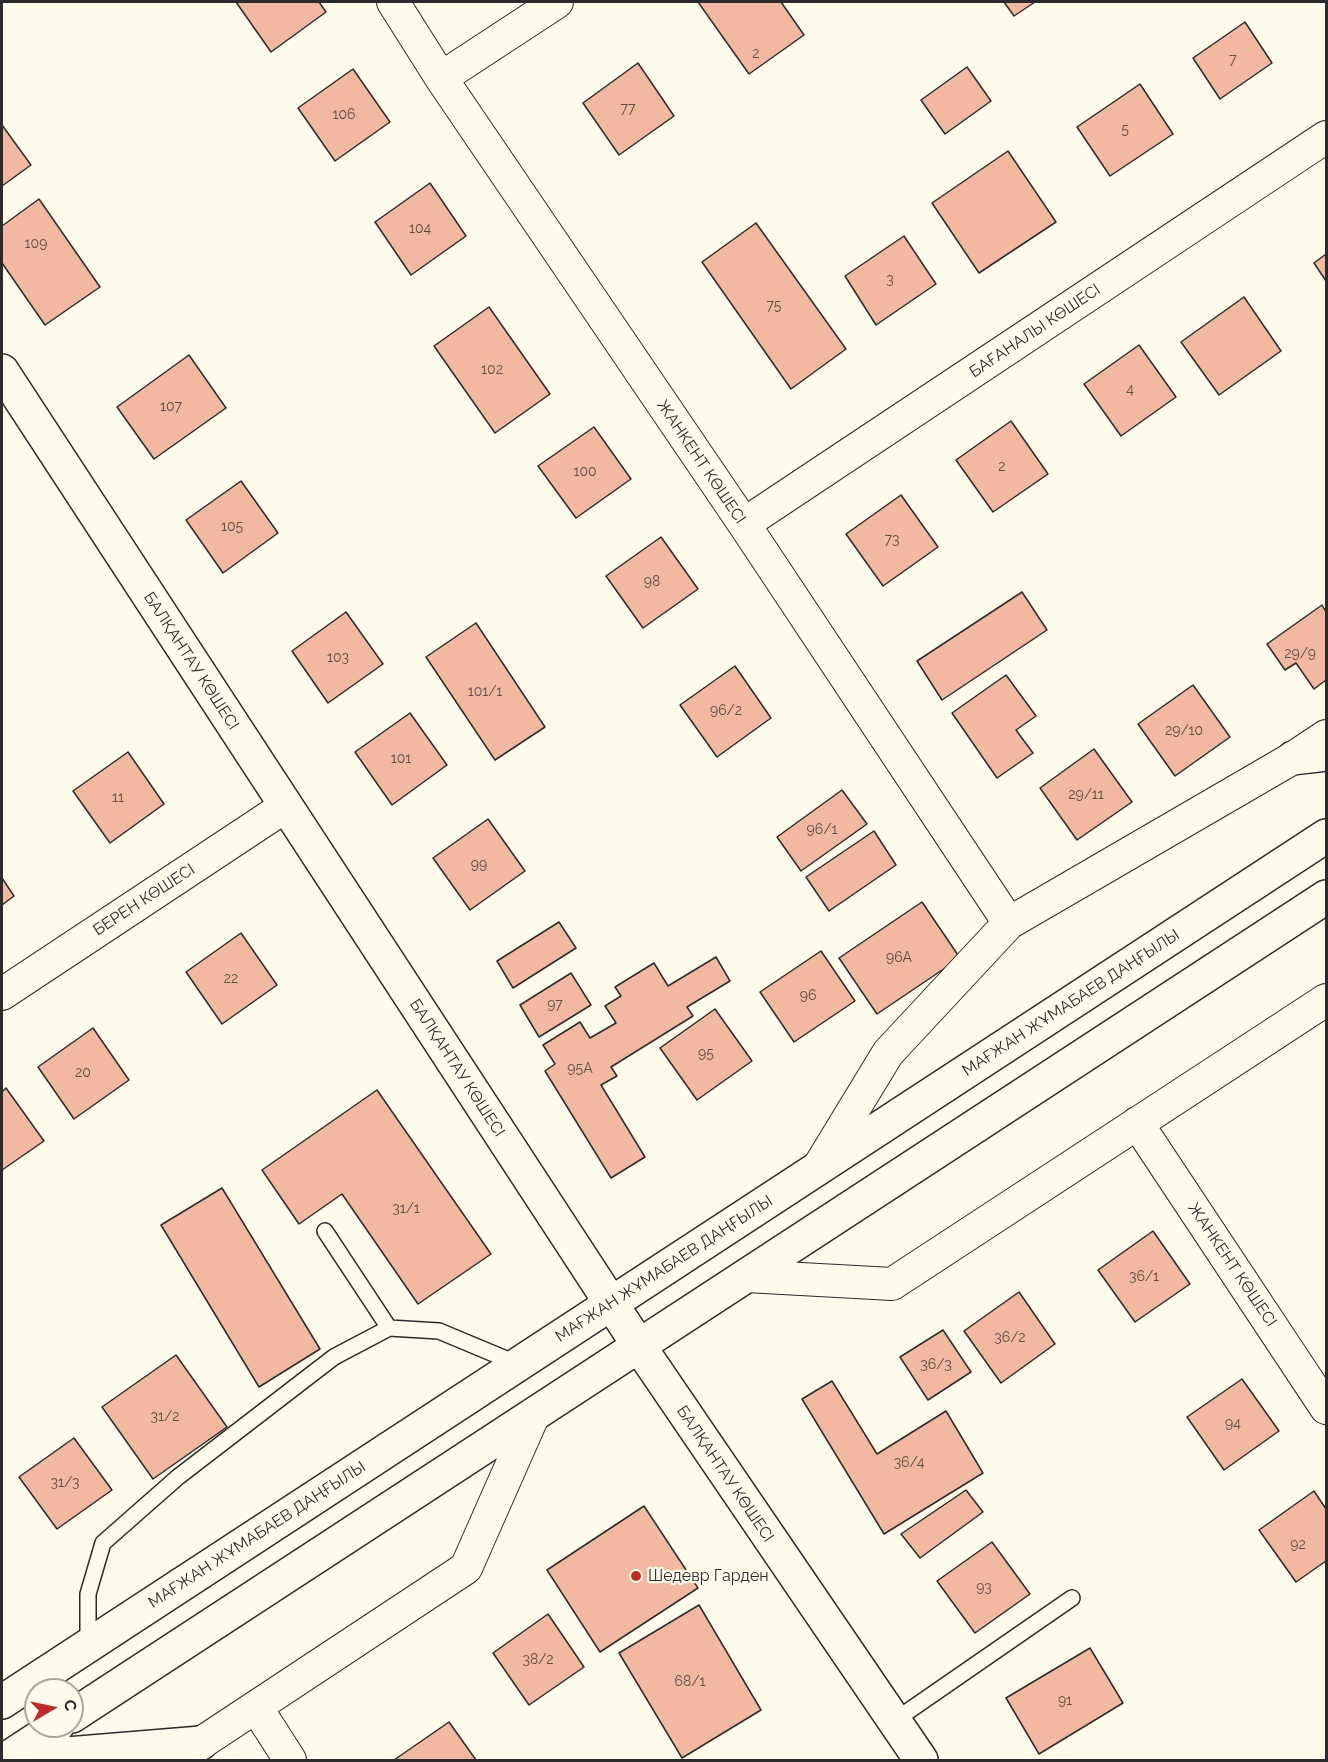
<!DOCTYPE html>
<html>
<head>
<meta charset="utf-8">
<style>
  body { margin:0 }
  #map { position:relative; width:1328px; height:1762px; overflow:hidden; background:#fdfbea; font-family:Raleway,sans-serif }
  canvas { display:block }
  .frame { position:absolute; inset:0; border:3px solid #2b2b2b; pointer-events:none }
  .north { position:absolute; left:24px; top:1678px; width:60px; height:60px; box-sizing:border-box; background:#fdfbea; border:2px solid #a9a89e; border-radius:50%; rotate:81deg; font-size:16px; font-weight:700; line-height:24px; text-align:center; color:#2b2b2b }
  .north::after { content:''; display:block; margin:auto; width:21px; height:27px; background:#c62828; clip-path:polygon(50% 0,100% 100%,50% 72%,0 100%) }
</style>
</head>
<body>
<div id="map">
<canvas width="1328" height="1762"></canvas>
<div class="frame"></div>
<div class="north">С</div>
</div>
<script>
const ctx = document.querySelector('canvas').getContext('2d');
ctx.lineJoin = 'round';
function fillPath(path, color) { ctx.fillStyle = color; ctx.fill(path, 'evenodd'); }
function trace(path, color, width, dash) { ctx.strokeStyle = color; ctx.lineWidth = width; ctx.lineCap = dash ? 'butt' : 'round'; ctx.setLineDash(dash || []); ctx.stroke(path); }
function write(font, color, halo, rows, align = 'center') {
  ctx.font = font + ' Raleway,sans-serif'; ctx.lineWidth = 4.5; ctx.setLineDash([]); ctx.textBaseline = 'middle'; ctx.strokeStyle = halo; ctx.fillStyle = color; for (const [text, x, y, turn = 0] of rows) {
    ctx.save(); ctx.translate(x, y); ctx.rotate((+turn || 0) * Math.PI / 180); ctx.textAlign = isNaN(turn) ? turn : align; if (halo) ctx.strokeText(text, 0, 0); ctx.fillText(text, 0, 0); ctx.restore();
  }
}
const building = new Path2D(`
  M236,2H319L326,12L271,52Z
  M698,2H781L804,35L749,74Z
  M1004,2H1035L1014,16Z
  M1245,22L1272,63L1220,99L1193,58Z
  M638,63L674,116L619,155L583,103Z
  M967,67L991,101L945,134L921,100Z
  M353,69L390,122L335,161L298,108Z
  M1140,84L1173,134L1110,176L1077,127Z
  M2,125L31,165L2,186Z
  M1008,151L1056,222L979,273L932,203Z
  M430,183L466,236L411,275L375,222Z
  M39,199L100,287L45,325L2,263V226Z
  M756,223L846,349L791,389L702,262Z
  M904,236L936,284L876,325L845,276Z
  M1326,254V281L1314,263Z
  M1244,297L1281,351L1219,395L1181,342Z
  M489,307L550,394L495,433L434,346Z
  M1139,345L1176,397L1121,436L1084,384Z
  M189,355L226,408L154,459L117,407Z
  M1011,421L1048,474L993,512L956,460Z
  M594,427L631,479L576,518L538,466Z
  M241,481L278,533L223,573L186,520Z
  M901,495L938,547L883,586L846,534Z
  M661,537L698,589L643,628L606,576Z
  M1022,592L1047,630L942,700L917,661Z
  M1322,605L1326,612V680L1314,689L1296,663L1285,670L1267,644Z
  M346,612L383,664L328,703L292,651Z
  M476,623L545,727L495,760L426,657Z
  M735,666L771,718L717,757L680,705Z
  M1006,675L1036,716L1016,730L1033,753L997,778L952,713Z
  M1193,685L1230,737L1175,776L1138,724Z
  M410,713L447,765L392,805L355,752Z
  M1094,749L1132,802L1077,840L1040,788Z
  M128,752L164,804L110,843L73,791Z
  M842,790L867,824L801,871L777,837Z
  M488,819L525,871L470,910L433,858Z
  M874,831L896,865L829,911L806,877Z
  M2,878L14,896L2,905Z
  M922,902L960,958L877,1014L839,958Z
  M559,922L576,948L513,988L497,961Z
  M241,933L277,985L222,1024L186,972Z
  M821,951L855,1001L794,1042L760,992Z
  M716,957L730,981L687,1007L693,1016L611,1067L617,1076L601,1085L645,1157L611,1178L545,1071L555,1064L543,1045L580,1022L590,1038L616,1023L605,1006L621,996L615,987L654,963L668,986Z
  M571,973L591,1005L539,1037L520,1005Z
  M715,1009L752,1061L697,1100L660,1048Z
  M93,1028L129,1080L74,1119L38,1067Z
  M6,1088L44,1141L2,1170V1092Z
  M377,1090L491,1254L418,1304L342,1194L299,1224L262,1170Z
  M222,1188L320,1349L259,1387L161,1225Z
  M1153,1231L1190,1284L1135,1322L1098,1270Z
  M1019,1292L1055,1344L1001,1383L964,1331Z
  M943,1330L971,1372L928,1400L900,1357Z
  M176,1355L227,1427L153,1479L102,1407Z
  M1242,1379L1279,1431L1224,1470L1187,1417Z
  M832,1381L877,1454L946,1411L983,1473L884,1534L802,1399Z
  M74,1438L112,1490L57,1529L19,1477Z
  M966,1490L983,1512L920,1558L901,1534Z
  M1314,1491L1326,1509V1561L1296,1582L1259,1530Z
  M644,1506L698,1588L600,1652L547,1570Z
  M992,1542L1030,1594L975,1633L937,1581Z
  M699,1605L761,1710L682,1758L619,1653Z
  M548,1614L584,1667L529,1705L493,1653Z
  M1090,1648L1123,1703L1039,1754L1006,1698Z
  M449,1722L476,1760H394Z`);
const lane = new Path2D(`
  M325,1231L389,1328
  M88,1645V1594L103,1543L178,1477L334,1357L389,1328L439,1331L518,1364
  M894,1721L1072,1598`);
const street = new Path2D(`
  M393,2L441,78L744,524L1009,923
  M441,78L557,2
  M744,524L1326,137
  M2,994L286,806
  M1137,1123L1326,1408
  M818,1168L888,1053L1009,923L1293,758L1326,736
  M746,1276L892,1284L1326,1000
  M256,1707L290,1760
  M180,1757L466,1568L534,1414`);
const secondary = new Path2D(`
  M2,371L639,1346L921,1760
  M1293,758L1326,754
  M2,1702L1326,836
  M72,1716L1326,897
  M8,1758L57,1726
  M6,1759L201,1743`);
const markers = [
  [636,1576,6,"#c62828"]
];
const numberNames = [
  ["2",756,54],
  ["7",1233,60],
  ["77",628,109],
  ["106",344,115],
  ["5",1125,130],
  ["104",420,229],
  ["109",36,244],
  ["3",890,280],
  ["75",774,306],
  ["102",492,370],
  ["4",1130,390],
  ["107",171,407],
  ["2",1002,467],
  ["100",585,472],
  ["105",232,527],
  ["73",892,540],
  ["98",652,582],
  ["29/9",1300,654],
  ["103",338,658],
  ["101/1",485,692],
  ["96/2",726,711],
  ["29/10",1184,731],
  ["101",401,759],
  ["29/11",1086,795],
  ["11",118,798],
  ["96/1",822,830],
  ["99",479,865],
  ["96A",899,958],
  ["22",231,979],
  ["96",808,996],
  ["97",555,1005],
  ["95",706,1054],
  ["95А",580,1069],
  ["20",83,1073],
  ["31/1",406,1209],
  ["36/1",1144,1277],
  ["36/2",1010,1338],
  ["36/3",936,1365],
  ["31/2",165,1417],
  ["94",1233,1424],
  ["36/4",909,1463],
  ["31/3",65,1483],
  ["92",1298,1545],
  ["93",984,1588],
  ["38/2",538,1660],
  ["68/1",690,1682],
  ["91",1065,1701]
];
const streetNames = [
  ["БАҒАНАЛЫ КӨШЕСІ",1035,331,-34],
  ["ЖАНКЕНТ КӨШЕСІ",701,462,56],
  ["БАЛҚАНТАУ КӨШЕСІ",191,661,57],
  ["БЕРЕН КӨШЕСІ",144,900,-33],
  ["МАҒЖАН ЖҰМАБАЕВ ДАҢҒЫЛЫ",1071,1003,-33],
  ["БАЛҚАНТАУ КӨШЕСІ",457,1068,57],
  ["ЖАНКЕНТ КӨШЕСІ",1232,1265,56],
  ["МАҒЖАН ЖҰМАБАЕВ ДАҢҒЫЛЫ",664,1269,-33],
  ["БАЛҚАНТАУ КӨШЕСІ",725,1474,56],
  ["МАҒЖАН ЖҰМАБАЕВ ДАҢҒЫЛЫ",257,1535,-33]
];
const poiNames = [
  ["Шедевр Гарден",648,1576]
];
fillPath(building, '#f2b8a0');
trace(building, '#2b2b2b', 1.5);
trace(lane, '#2b2b2b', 18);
trace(street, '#2b2b2b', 34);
trace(secondary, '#2b2b2b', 36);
trace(lane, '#fdfbea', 15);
trace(street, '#fdfbea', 32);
trace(secondary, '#fdfbea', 33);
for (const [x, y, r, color] of markers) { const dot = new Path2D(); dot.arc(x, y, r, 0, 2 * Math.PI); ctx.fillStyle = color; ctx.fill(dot); trace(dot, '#fdfbea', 2); }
write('14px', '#5d4e48', null, numberNames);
write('16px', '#2b2b2b', '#fdfbea', streetNames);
write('16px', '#2b2b2b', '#fdfbea', poiNames, 'left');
</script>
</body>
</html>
